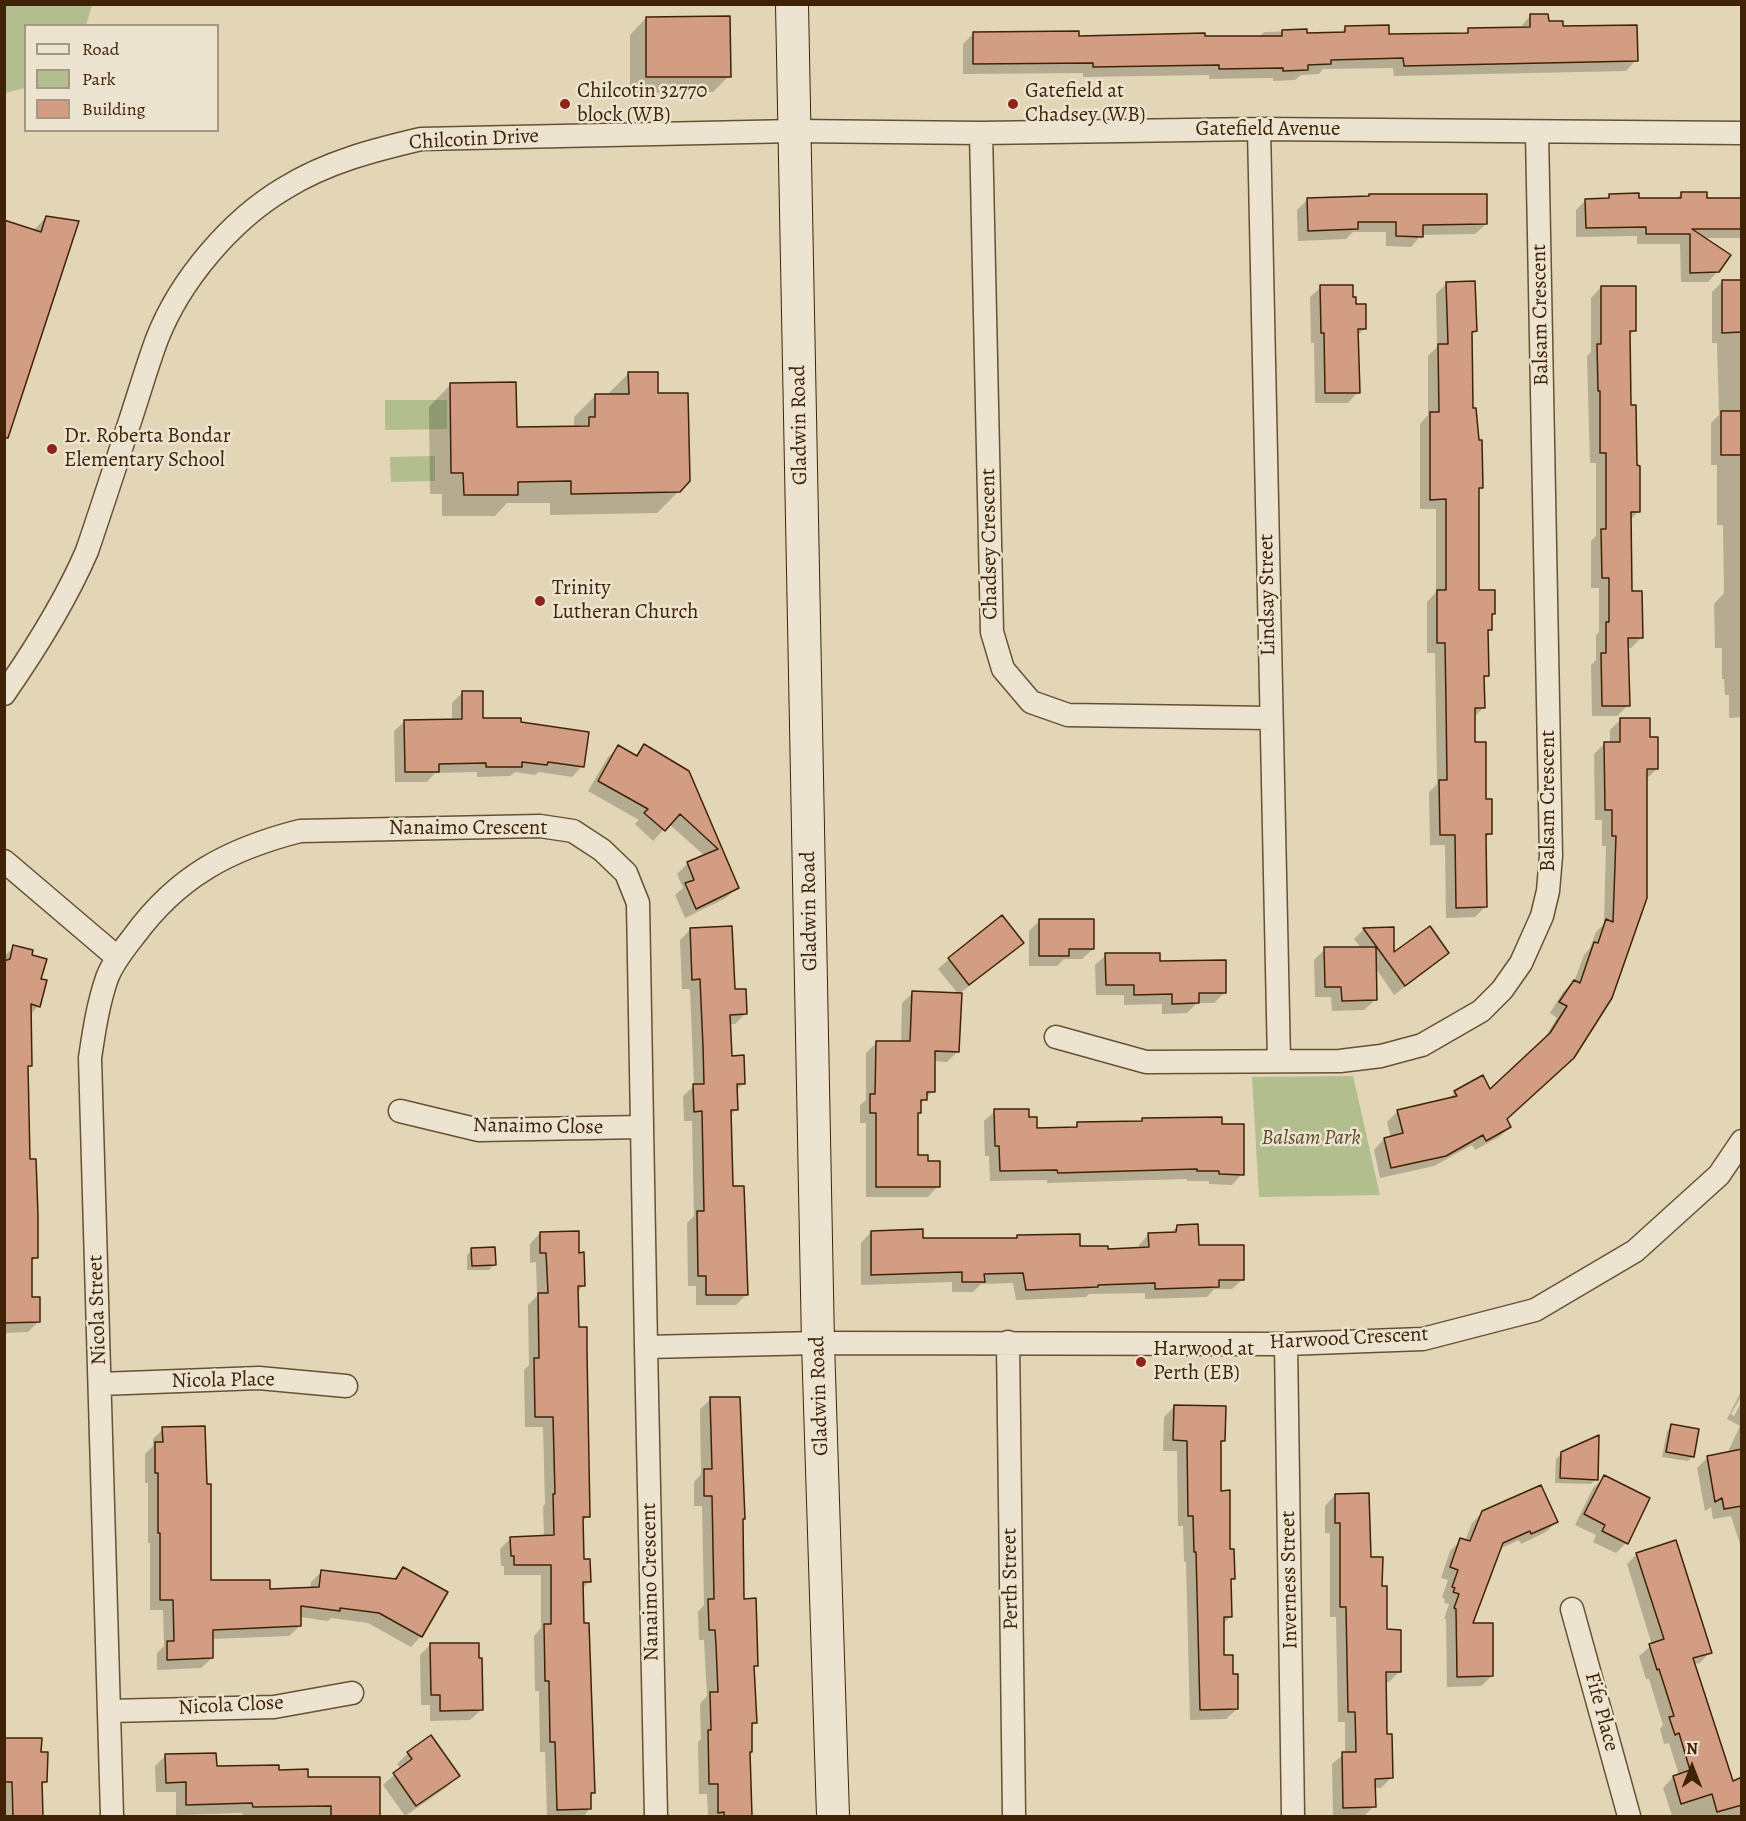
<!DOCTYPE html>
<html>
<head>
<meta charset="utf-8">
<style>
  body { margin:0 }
  #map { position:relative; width:1746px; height:1821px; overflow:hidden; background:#e2d6b6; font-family:Alegreya,serif }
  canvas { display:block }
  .frame { position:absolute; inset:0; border:6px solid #402307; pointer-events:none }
  .legend { position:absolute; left:24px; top:24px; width:195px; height:108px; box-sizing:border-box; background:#ece4d0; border:2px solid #a79780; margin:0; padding:8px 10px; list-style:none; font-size:18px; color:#402307 }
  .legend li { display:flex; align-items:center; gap:12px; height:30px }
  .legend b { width:30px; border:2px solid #a79780 }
  .north { position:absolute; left:1662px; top:1737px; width:60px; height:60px; -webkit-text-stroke:4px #ece4d0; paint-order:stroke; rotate:0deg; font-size:16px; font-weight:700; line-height:24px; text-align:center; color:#402307 }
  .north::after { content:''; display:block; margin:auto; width:21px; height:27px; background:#402307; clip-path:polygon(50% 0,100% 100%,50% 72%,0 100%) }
</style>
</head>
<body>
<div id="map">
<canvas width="1746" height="1821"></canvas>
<div class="frame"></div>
<ul class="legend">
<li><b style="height:8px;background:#ece4d0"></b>Road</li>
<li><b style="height:16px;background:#b2be8e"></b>Park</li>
<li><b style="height:16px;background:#d29d82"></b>Building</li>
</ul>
<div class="north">N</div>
</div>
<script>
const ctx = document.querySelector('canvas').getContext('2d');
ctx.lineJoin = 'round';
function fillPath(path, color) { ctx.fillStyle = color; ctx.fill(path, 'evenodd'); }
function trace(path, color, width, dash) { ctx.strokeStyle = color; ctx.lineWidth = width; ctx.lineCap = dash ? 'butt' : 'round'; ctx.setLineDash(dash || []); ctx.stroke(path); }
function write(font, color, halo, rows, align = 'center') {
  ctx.font = font + ' Alegreya,serif'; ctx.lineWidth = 5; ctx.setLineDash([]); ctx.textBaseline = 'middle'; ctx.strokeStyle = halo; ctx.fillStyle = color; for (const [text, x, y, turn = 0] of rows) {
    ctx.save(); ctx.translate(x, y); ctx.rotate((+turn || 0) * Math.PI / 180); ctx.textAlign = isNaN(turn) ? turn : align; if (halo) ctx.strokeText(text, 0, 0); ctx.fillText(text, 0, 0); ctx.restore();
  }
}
const green = new Path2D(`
  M5,4L92,5L86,25L26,26L25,88L5,93Z
  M385,400H447V429L385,430Z
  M435,456V481L391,482L390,457Z
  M1353,1076L1380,1195L1259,1197L1252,1077Z`);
const shadow = new Path2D(`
  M1530,16L1561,27L1636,60L1626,71L1394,76L1393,68L1323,69L1319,74L1301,75L1295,80L1273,81V78L1209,79V75L1083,77V73L963,74V44L974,33L1077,37H1259L1264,32L1305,31V35L1339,34L1345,28L1388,36L1464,34L1469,29L1520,28Z
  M646,18L729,76L713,92L630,93V35Z
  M1682,193L1705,199H1742V238H1703L1718,271L1708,282H1681L1680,244H1637V236L1576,237V210L1586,200H1605L1609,195L1637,199H1676Z
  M1367,198L1486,224L1475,234L1421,235L1411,247L1386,246V232H1353L1346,239L1298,241L1297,210L1307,200Z
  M46,217L77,222L4,445V222L33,231Z
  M1722,282H1742V717L1729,718V695H1725L1724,679H1722V648H1715L1714,604L1724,593L1723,525H1717V465H1711V423L1719,415L1717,343H1712V292Z
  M1447,283L1475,331L1470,336L1472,410L1482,487L1477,491V591L1494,613L1491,616V629L1486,633L1487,676L1483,680V708L1474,717V744L1490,833L1485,839V907L1475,917L1446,918L1445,845H1430L1429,792L1437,784L1435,653H1427V602L1436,592V509H1420V424L1428,415V356L1437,347L1436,294Z
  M1321,287L1352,298L1365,328L1357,336L1358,392L1348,403H1315L1314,343H1311L1310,297Z
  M1601,287L1634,330L1629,336V406L1638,512L1630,520L1631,593L1641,638L1631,648H1627L1628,705L1617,716H1592L1591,665L1596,660V635L1599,632V588H1591V541L1596,536V463H1590L1587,356L1591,352V298Z
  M629,373L657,394L679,491L657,513L550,515V503H507L495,516H442V494H430L429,407L450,385L516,429L574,428V417L595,396L607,395Z
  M462,693L482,720L520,723L582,766L572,777L539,772L535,775L515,772L510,776L477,777V772L435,773L427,782H395L394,731L405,721L452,720V703Z
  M1621,719L1648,738L1657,769L1645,780V898L1506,1120L1510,1127L1499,1137L1475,1150L1472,1145L1434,1166L1380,1178L1374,1150L1384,1139L1391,1138L1387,1122L1398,1111L1447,1100L1455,1093L1482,1077L1490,1091L1541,1044L1557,1018L1550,1013L1563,992L1574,982L1584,955L1590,948L1596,932L1604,924L1606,846H1602V820H1595L1594,754L1604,744H1610V730Z
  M644,746L688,772L737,887L726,898L685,918L675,895L683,888L677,874L688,863L705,856L669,824L653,841L635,824L639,820L588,791L608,757L618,747L635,756Z
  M1040,920L1093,949L1082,959H1064L1057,966H1029V931Z
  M691,929L733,991L746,1013L735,1024H729L731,1057L744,1083L736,1091L737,1109L730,1116L732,1187L747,1294L736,1305H696V1286H688L687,1223L694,1216L692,1121H684L683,1096L694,1086L690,989H682L680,940Z
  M1364,929L1393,955L1447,952L1437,963L1394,995L1375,967V1000L1364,1010L1332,1011L1331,997H1315L1314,960L1325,949L1361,948L1354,939Z
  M1022,943L1012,953L960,993L958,1051L947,1062L933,1061V1091L920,1104V1112L916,1116V1157L927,1163L938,1186L928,1197H866V1123H860V1105L866,1100V1053L877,1042L901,1043L902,1003L913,993L958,994L938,969L949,959Z
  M14,947L30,956L40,980L38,1006L30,1015V1065L26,1070L29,1160L36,1257L30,1263L31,1299L38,1322L28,1332L4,1333V956Z
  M1106,955L1159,963L1225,992L1214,1003H1197L1187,1013L1162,1014V1004L1124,1005V995H1096L1095,965Z
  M995,1111L1027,1119L1036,1130L1072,1129L1078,1124L1140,1122L1143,1119L1221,1125L1242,1174L1232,1185L1209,1184V1181H1187V1179L1047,1183V1180L990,1181L989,1156H985L984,1121Z
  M1177,1227L1198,1247L1243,1279L1232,1289H1214L1207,1297L1145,1299V1293L1089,1294L1086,1297L1016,1300L1013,1283L981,1284L973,1292H952V1282L861,1285V1243L871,1232L921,1240L1016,1239L1018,1237L1078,1248L1107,1250L1139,1249V1245L1149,1234L1170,1233Z
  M540,1233L578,1254L584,1285L577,1292L588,1516L582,1522L583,1561L589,1582L582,1589L593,1792L589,1796L590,1808L584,1816H547L545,1752H540L539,1691H535L534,1636L541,1628V1575H504V1566H501L500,1549L511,1538L544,1537L543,1506L545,1504L543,1427H525L524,1370L529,1365L528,1305L537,1296L536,1262L530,1263V1244Z
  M472,1250L494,1265L489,1270H467V1255Z
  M1742,1390V1395L1731,1414L1734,1416L1742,1401V1550L1731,1516L1713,1519L1711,1507L1705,1511L1697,1468L1708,1457L1727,1454L1740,1426L1727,1419Z
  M711,1399L742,1520V1600L757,1665L753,1669L756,1722L751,1727V1752L749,1754L750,1816H708L707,1794H699L698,1742L701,1739L700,1704L707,1696L704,1640H699L698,1612L704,1605L702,1506H694V1482L701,1474L700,1409Z
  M1174,1407L1224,1441L1219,1445L1220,1492L1233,1578L1230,1582L1231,1616L1222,1625L1223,1657L1232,1676L1237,1709L1226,1719L1190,1720L1186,1562H1184L1183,1526H1178L1177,1451H1163L1164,1417Z
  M1672,1426L1693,1456L1688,1461L1662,1457L1667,1431Z
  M163,1429L209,1581L268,1590L310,1589L311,1582L322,1571L392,1580L403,1569L421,1636L411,1647L368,1623L331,1618L328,1621L300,1617V1626L289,1636L211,1639L212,1658L201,1668L157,1670V1653L164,1646L163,1610H150V1543H148V1483H145V1454L153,1446V1439Z
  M1561,1454L1596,1479L1591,1484L1555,1483L1556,1459Z
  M1604,1477L1626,1543L1616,1553L1593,1542L1596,1535L1575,1525L1593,1488Z
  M1335,1495L1370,1559L1381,1587L1385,1631L1400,1671L1389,1682H1385L1386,1735L1391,1778L1381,1788H1374V1806L1364,1816H1333L1332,1764L1345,1753V1722H1338L1336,1617H1330V1533H1325V1506Z
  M1483,1512L1556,1522L1546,1532L1521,1544L1519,1540L1499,1549L1471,1625L1492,1676L1481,1686L1447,1687L1446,1619H1444L1449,1604L1444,1603L1445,1599L1442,1597L1448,1580L1441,1578L1450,1551L1461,1540L1465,1541L1472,1523Z
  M1637,1554L1710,1652L1700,1663L1693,1664L1732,1782L1742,1798V1816H1672L1663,1788L1673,1777L1679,1775L1669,1743L1664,1744L1660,1729L1663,1725L1649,1679H1646L1639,1656L1652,1645L1627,1564Z
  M431,1644L481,1710L470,1720L430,1721V1705H421L420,1655Z
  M4,1739L40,1754L46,1782L41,1786L42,1816H4Z
  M408,1753L458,1776L447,1787L405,1816L383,1785L401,1769L397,1764Z
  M166,1755L215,1767L278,1771L306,1779H379L378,1816H243L242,1813L176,1815V1792H156L155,1766Z`);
const building = new Path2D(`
  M1530,14H1548L1549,21H1563V26L1637,25L1638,61L1404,66L1403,58L1331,60V64L1308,65V70L1283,71V68L1219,69V65L1093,67V63L973,64V32L1079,31V36L1205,33V36H1282V30L1307,29V33L1345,32V26L1389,25V34L1468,33V28L1530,27Z
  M730,16L731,77H646V17Z
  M1681,192H1707V198H1742V229H1692L1731,255L1719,272L1690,273V234H1646V227L1586,228L1585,199L1609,198V194L1639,193V198H1681Z
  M1369,194H1487V224L1423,225V237L1396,236V222H1358V229L1308,231L1307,198L1369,196Z
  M46,216L79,221L8,438H4V220L41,232Z
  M1722,280H1742V332L1722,333Z
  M1475,281L1477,331L1472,332L1473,408H1476L1479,440H1482L1483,488H1479V590H1495V614H1492V630H1488L1489,676H1484L1485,708H1475V742H1486V799H1492V834H1486L1487,907L1456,908L1455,835H1440L1439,780H1447L1446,702L1445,643H1437V590H1446V499L1430,500V412H1439L1438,344H1448L1446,282Z
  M1320,285H1353V297H1356V304H1366V329H1358L1360,393H1325L1324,333H1321Z
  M1601,286H1636V331H1630L1631,405H1636L1637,465L1640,466V512H1631L1632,591H1642L1643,638H1628L1630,706H1602L1601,653H1606V622H1609V578H1602L1601,529H1606V453H1600V391H1598L1597,344H1601Z
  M628,372H658V393H688L690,481L680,492L571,494V481L518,482V495H464L463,473H451L450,383L516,382L517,427L589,426V417H595V394H629Z
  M1721,411H1742V455H1721Z
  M462,691H483V718H521V722L589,732L584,767L548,762L547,765L522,762V767H486V763L439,764V772H405L404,720L462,719Z
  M1620,718H1650V737H1658V769H1647V898L1612,998L1574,1058L1507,1119L1511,1127L1486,1141L1483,1135L1446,1156L1391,1168L1384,1138L1403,1133L1397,1110L1457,1096L1454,1091L1483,1075L1490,1089L1550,1033L1567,1006L1559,1002L1574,980L1580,983L1594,942L1598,943L1606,919L1613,922L1616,836H1612V810H1605L1604,742H1620Z
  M644,744L689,771L739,888L696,909L685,883L694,880L687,862L718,849L680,814L665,831L644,813L648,809L598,781L618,745L637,756Z
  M1002,915L1024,943L969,985L948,958Z
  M1039,919H1094V949H1069V956H1039Z
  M732,926L735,989H746L747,1014L730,1015L732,1056L744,1055L745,1084H737L738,1110H731L733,1186H744L748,1295H706V1276H698L697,1211H704L702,1111L694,1112L693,1084H704L703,1047L700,979L692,980L690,928Z
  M1430,926L1449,953L1405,986L1363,928L1394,927V952Z
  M13,945L33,950L32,955L47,959L41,979L47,980L40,1007L31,1004L32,1066H28L30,1159H36L38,1215V1258H32V1297H40V1322L4,1323V961L10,959Z
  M1324,947H1376L1377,1000L1342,1001L1341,987H1325Z
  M1105,953H1160V961L1226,960V993H1199V1003L1172,1004V994L1134,995V985H1106Z
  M912,991L962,993L959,1052L935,1051V1092H927V1100H921V1113H918V1155H928V1161H940V1187H876V1113H870V1094H875L876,1041H910Z
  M994,1109H1029V1117H1037V1128L1077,1127V1122L1142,1121V1118L1222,1117V1124H1244V1175L1219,1174V1171H1197V1169L1058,1173L1057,1170L1000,1171L999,1146H995Z
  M1198,1224L1199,1245H1244V1280H1219V1287L1155,1289V1283L1098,1285V1287L1026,1290L1023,1273L984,1274L985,1282H962V1272L871,1275V1231L923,1229V1238H1017V1235L1080,1234V1246H1108V1249L1149,1247L1148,1233L1176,1232L1177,1225Z
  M579,1231V1253L584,1252L585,1286H578L579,1327H587V1352L590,1517H583L584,1559H590L591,1582H583L584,1623H589L595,1793H591V1809L557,1810L555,1742H550L549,1681H545L544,1624H551V1565H514V1556H511L510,1537L554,1535L553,1494H555L553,1417H535L534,1358H539L538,1293H548L546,1253H540V1232Z
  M495,1247L496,1265L472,1266L471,1248Z
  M710,1397H740L745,1519H743L744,1599L756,1598L758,1666H754L757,1723H752V1752H750L752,1816H724V1812L718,1813V1784H709L708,1730H711L710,1692H718L716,1645L715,1630H709L708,1599H714L712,1496H704V1469H712Z
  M1174,1405L1226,1406L1225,1441H1221V1491L1230,1490V1549H1234L1235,1579H1231L1232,1617H1224V1655H1233V1674H1238V1709L1200,1710L1196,1552H1194L1193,1516H1188L1187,1441L1173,1440Z
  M1671,1424L1699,1429L1694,1457L1666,1452Z
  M205,1426L207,1484H211V1580H270V1589L319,1587L321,1570L396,1579L403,1567L448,1592L422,1637L379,1613L340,1608V1611L301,1606V1626L213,1630V1658L167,1660V1641H174L173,1600H160V1533H158V1473H155V1442H163L162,1427Z
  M1599,1435L1598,1480L1560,1478L1561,1452Z
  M1742,1449V1506L1724,1509L1722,1498L1715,1502L1707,1456Z
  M1604,1475L1650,1498L1628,1544L1602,1531L1605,1525L1584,1514Z
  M1541,1485L1558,1522L1531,1534L1530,1531L1503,1543L1473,1623H1493V1676L1457,1677L1456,1609L1454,1608L1459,1594L1453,1592L1455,1588L1452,1587L1458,1570L1450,1567L1460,1538L1470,1541L1482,1511Z
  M1369,1493L1371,1557H1383L1382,1586H1387V1629L1401,1630V1672H1386L1387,1734H1392L1393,1778L1375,1779L1376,1807L1343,1808L1342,1752H1356L1355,1712H1348L1346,1607H1340V1523H1335V1494Z
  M1676,1540L1712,1653L1693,1658L1733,1781L1742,1777V1805L1717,1812L1712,1794L1681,1804L1673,1776L1690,1770L1679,1733L1675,1735L1669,1717L1674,1716L1659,1669L1657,1670L1649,1644L1664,1639L1636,1553Z
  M430,1643H479V1658H482L483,1710L440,1711V1695H431Z
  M431,1735L460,1776L416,1806L393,1773L412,1759L407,1752Z
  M4,1738H42L41,1752H48L47,1782H42L43,1816H13L12,1782H4Z
  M216,1753L217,1766L279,1765V1770L308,1769V1777H380V1816H331V1806L253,1807L252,1803L186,1805V1782L166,1783L165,1754Z`);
const minor = new Path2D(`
  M1259,129L1279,1061
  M981,133L992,632L1003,669L1031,702L1068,715L1270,718
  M4,694C36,648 65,602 87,551C102,507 116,464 130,421C139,394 147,366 157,339C180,280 231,220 285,188C327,162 374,150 421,139L795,131L981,133L1259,129L1742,133
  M4,861L118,958
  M1056,1037L1146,1062L1340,1061L1381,1056L1422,1045L1481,1011L1502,990L1521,963L1542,916L1548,891L1551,856L1537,132
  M400,1111L479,1130L641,1127
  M1008,1342L1014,1816
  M1286,1344L1293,1816
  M646,1347L818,1343L1286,1344L1423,1339L1535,1310L1635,1251L1719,1175L1742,1141
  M100,1384L259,1378L346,1386
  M1572,1609L1629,1816
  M109,1711L274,1707L352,1693
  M112,1816L90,1058C94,1031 98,1004 107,978C113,962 124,949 134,936C178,876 229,849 300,831L540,826L573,831L602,850L626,873L638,903L646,1347L656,1816`);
const secondary = new Path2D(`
  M792,4L818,1343L833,1816`);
const markers = [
  [565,104,6,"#8f2418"],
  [1013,104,6,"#8f2418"],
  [52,449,6,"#8f2418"],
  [540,601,6,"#8f2418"],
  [1141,1362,6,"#8f2418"]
];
const poiNames = [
  ["Chilcotin 32770",577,92],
  ["block (WB)",577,116],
  ["Gatefield at",1025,92],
  ["Chadsey (WB)",1025,116],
  ["Dr. Roberta Bondar",64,437],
  ["Elementary School",64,461],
  ["Trinity",552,589],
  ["Lutheran Church",552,613],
  ["Harwood at",1153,1350],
  ["Perth (EB)",1153,1374]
];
const streetNames = [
  ["Gatefield Avenue",1268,130],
  ["Chilcotin Drive",474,140,-3],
  ["Balsam Crescent",1541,315,-91],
  ["Gladwin Road",800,425,-91],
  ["Chadsey Crescent",990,544,-91],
  ["Lindsay Street",1268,595,-91],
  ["Balsam Crescent",1549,801,-90],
  ["Nanaimo Crescent",468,829],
  ["Gladwin Road",810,911,-91],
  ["Nanaimo Close",538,1127,1],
  ["Nicola Street",98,1310,-92],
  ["Harwood Crescent",1349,1339,-3],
  ["Nicola Place",223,1381,-1],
  ["Gladwin Road",820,1396,-92],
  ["Perth Street",1011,1579,-91],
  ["Inverness Street",1290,1580,-91],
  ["Nanaimo Crescent",651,1582,-91],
  ["Nicola Close",231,1706,-3],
  ["Fife Place",1601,1712,75]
];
const parkNames = [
  ["Balsam Park",1311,1139]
];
fillPath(green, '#b2be8e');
fillPath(shadow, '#0003');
fillPath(building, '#d29d82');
trace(building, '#402307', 1.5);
trace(minor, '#685033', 25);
trace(secondary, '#402307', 34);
trace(minor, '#ece4d0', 22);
trace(secondary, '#ece4d0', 32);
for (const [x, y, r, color] of markers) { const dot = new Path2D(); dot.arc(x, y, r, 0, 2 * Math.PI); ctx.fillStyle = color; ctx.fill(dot); trace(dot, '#ece4d0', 2); }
write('21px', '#402307', '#ece4d0', poiNames, 'left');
write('21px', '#402307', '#ece4d0', streetNames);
write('italic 21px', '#5c4a29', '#ece4d0', parkNames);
</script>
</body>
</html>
